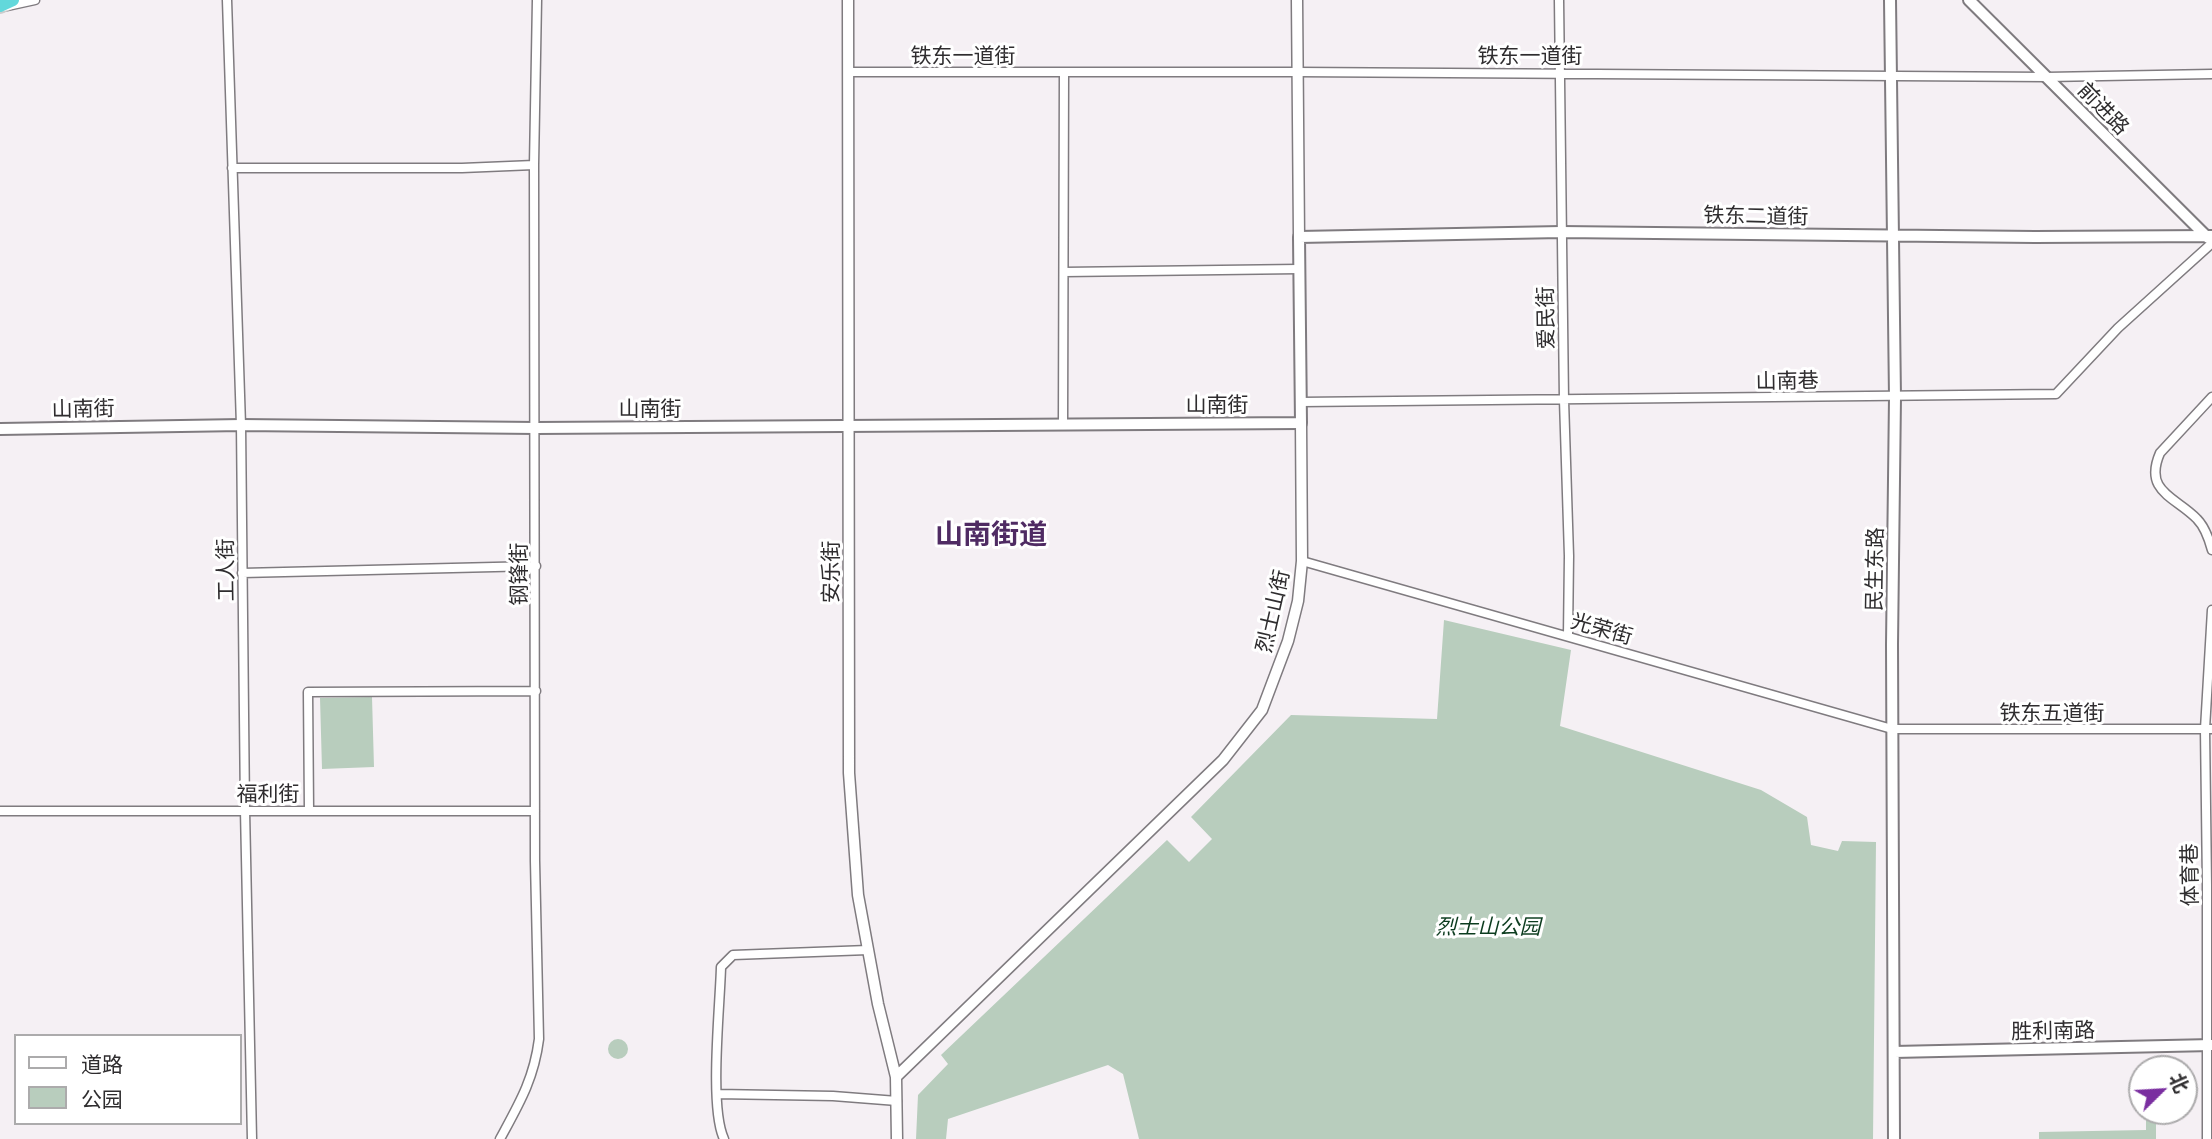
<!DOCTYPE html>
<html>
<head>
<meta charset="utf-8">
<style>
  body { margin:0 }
  #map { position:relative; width:2212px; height:1139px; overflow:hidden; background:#f5f0f4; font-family:Georgia,"Noto Sans SC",serif }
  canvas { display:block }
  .legend { position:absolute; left:14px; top:1034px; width:228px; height:91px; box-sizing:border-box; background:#fff; border:2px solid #acabac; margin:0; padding:9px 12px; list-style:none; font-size:21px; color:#2f2d2f }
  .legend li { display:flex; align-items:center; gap:14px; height:35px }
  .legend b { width:35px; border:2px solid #acabac }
  .north { position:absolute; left:2128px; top:1055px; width:70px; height:70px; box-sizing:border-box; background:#fff; border:2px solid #acabac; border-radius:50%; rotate:66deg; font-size:19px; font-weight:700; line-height:28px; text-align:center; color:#2f2d2f }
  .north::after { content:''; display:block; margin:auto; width:24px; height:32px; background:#7a2ea0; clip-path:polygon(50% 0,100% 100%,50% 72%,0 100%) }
</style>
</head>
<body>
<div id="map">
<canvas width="2212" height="1139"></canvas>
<ul class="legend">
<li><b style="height:9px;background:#fff"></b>道路</li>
<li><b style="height:19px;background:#b8cdbd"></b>公园</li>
</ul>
<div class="north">北</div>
</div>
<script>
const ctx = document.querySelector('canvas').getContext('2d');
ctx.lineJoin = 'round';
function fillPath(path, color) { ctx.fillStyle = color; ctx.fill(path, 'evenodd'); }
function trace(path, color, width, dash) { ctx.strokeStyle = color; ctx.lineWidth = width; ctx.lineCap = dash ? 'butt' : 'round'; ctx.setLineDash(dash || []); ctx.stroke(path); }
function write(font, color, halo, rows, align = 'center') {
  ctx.font = font + ' Georgia,"Noto Sans SC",serif'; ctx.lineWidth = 6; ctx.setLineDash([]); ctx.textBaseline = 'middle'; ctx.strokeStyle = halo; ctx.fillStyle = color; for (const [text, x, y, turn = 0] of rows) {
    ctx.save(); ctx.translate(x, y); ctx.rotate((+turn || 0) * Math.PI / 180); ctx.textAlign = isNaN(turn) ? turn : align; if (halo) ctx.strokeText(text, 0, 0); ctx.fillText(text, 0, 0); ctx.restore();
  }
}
const green = new Path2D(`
  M1444,620L1571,650L1560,726L1761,790L1807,817L1811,845L1838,851L1842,841L1876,842L1873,1139H1139L1123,1074L1108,1065L948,1119L946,1139H916L918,1095L948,1064L941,1055L1167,840L1189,862L1212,839L1191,817L1291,715L1437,719Z
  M372,697L374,767L322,769L320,698Z
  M608 1049a10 10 0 1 1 20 0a10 10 0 1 1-20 0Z
  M2146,1111H2158L2164,1119H2156V1139H2039V1132L2146,1130Z`);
const minor = new Path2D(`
  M227,0L241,425L245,810L252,1139
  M1559,0L1564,400L1569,556L1568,636
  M3,7L35,0
  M848,72H1297L2047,77L2212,74
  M232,168H462L534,165
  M1064,272L1299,269
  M2212,397L2160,453C2143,492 2176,497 2197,519C2205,527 2209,539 2212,550
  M1301,402L2056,394L2118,328L2212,243
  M1063,424L1064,72
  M1302,561L1892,729H2212
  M242,573L536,566
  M309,810L308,692L536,691
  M0,811H535
  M717,1094L833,1096L897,1101
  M500,1139C519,1104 534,1079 539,1039L535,861L534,165L537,0
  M724,1139C709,1107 720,1007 721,967L733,955L868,950
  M2207,1139V885L2205,729L2212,610`);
const tertiary = new Path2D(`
  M848,0L849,773L858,895L878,1004L896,1077L897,1139
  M1297,0L1299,237
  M896,1077L1223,760L1262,710L1288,641L1298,601L1302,561L1301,423`);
const secondary = new Path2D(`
  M1890,0L1895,397L1892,644L1894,1139
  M1969,0L2208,238
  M0,429L241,425L536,428L1301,423L1299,237L1561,232L2035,237L2212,236
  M1894,1052L2212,1045`);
const trunk = new Path2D(`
  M0,6L13,0`);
const streetNames = [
  ["铁东一道街",963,55],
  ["铁东一道街",1530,55],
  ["前进路",2104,108,46],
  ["铁东二道街",1756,215,1],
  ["爱民街",1545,318,-91],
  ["山南巷",1787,380,-1],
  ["山南街",1217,404],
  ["山南街",83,408,-1],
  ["山南街",650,408],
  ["民生东路",1874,569,-89],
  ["工人街",225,570,-91],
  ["安乐街",830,572,-90],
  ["钢锋街",518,574,-90],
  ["烈士山街",1272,611,-77],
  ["光荣街",1602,628,16],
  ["铁东五道街",2052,712],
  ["福利街",268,793],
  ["体育巷",2189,875,-91],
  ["胜利南路",2053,1030,-1]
];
const parkNames = [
  ["烈士山公园",1488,926]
];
const districtNames = [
  ["山南街道",991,533]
];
fillPath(green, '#b8cdbd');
trace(minor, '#7f7b7f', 11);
trace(tertiary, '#7f7b7f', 13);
trace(secondary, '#7f7b7f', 14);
trace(trunk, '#cdcdcd', 16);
trace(minor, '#fff', 8);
trace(tertiary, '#fff', 10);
trace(secondary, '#fff', 10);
trace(trunk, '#62d8db', 12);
write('21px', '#2f2d2f', '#fff', streetNames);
write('italic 21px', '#0c3c1f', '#fff', parkNames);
write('bold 28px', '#4f2b63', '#fff', districtNames);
</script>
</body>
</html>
